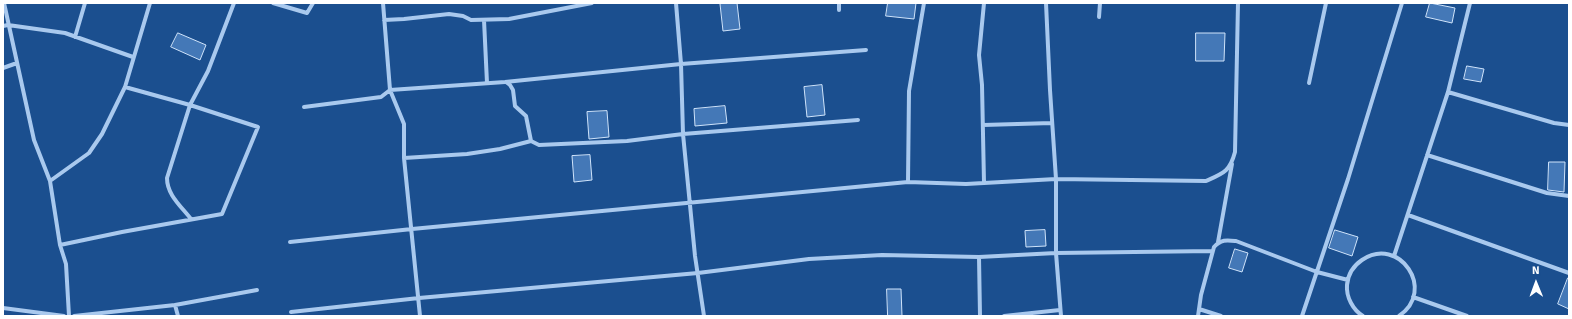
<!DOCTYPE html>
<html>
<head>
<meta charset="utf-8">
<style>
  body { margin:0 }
  #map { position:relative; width:1572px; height:319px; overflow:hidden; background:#1b4f8f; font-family:Signika,sans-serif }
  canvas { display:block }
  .frame { position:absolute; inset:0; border:4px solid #fff; pointer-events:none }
  .north { position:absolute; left:1516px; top:263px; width:40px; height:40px; -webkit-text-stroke:3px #1b4f8f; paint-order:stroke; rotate:359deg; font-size:11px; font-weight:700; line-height:16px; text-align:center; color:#fff }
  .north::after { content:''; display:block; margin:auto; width:14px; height:18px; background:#fff; clip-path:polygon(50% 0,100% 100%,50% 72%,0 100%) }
</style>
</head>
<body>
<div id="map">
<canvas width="1572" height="319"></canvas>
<div class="frame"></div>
<div class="north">N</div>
</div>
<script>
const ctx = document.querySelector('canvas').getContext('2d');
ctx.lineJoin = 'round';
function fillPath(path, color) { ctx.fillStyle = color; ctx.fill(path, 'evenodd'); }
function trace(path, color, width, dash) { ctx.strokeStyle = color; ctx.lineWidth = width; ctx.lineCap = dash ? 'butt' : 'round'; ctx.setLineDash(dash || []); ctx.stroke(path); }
const building = new Path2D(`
  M737,3L740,29L723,31L720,4Z
  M888,3H916L914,19L886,16Z
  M1430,3L1455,8L1452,23L1426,17Z
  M178,33L206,45L200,60L171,47Z
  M1196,33H1225L1224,61H1196Z
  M1467,66L1484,69L1481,82L1464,79Z
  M822,85L825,115L807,117L804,87Z
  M725,106L727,123L695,126L694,109Z
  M607,111L609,137L589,139L587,112Z
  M590,155L592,180L574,182L572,156Z
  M1549,162H1565L1564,192L1548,190Z
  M1045,230L1046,246L1026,247L1025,231Z
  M1335,230L1358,237L1352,256L1329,248Z
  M1235,249L1248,253L1242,272L1229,268Z
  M1568,278H1569V309L1558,304Z
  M887,289H901L902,316H888Z`);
const minor = new Path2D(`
  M4,3L34,140L50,181
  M273,3L307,13L313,3
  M383,3L390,90L404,124V158L420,316
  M676,3L681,64L683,134L695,256L704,316
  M1046,3L1050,90L1056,179V253L1061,316
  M839,10V3
  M1099,17L1100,3
  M384,20L404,19L449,14L463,16L471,20L509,19L592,3
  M484,20L487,83
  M3,26L8,25L65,33L133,57
  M75,37L85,3
  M3,68L17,63
  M506,82L510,85L513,90L515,106L526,116L531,141L539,145L627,141L683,134L858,120
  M1309,83L1326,3
  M1448,92L1554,123L1569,125
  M304,107L381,97L390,90L505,82L681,64L866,50
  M983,125L1052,123
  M1427,155L1547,193L1569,196
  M404,158L467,154L500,149L531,141
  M908,182L909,91L924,3
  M984,183L982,85L979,55L984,3
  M1408,215L1569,273
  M191,219C181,206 167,195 167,178L190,105L208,71L234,3
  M290,242L412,229L908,182L966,184L1056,179L1206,181C1224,173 1230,171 1235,152L1238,3
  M1218,242L1232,164
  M60,245L122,232L222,214L258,127L190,105L125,87
  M1394,256L1448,92L1470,3
  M979,257L980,316
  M1413,297L1467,316
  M175,305L178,316
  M3,308L64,316
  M1199,309L1221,316
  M291,312L419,298L698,273L809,259L882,255L979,257L1056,253L1213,251
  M69,316L66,264L60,245L50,181L89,153L102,134L125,87L150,3
  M74,316L175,305L257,290
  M1004,316L1060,310
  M1198,316L1201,295L1214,247C1221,239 1227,240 1236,241L1317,272L1348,280
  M1302,316L1348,179L1402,3
  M1363,316C1353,310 1346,297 1347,285C1348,274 1353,266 1362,260C1399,235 1437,290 1399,316`);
fillPath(building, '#4478b7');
trace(building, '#cfe3fa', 1);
trace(minor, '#a9c9ee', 4);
</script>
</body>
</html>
